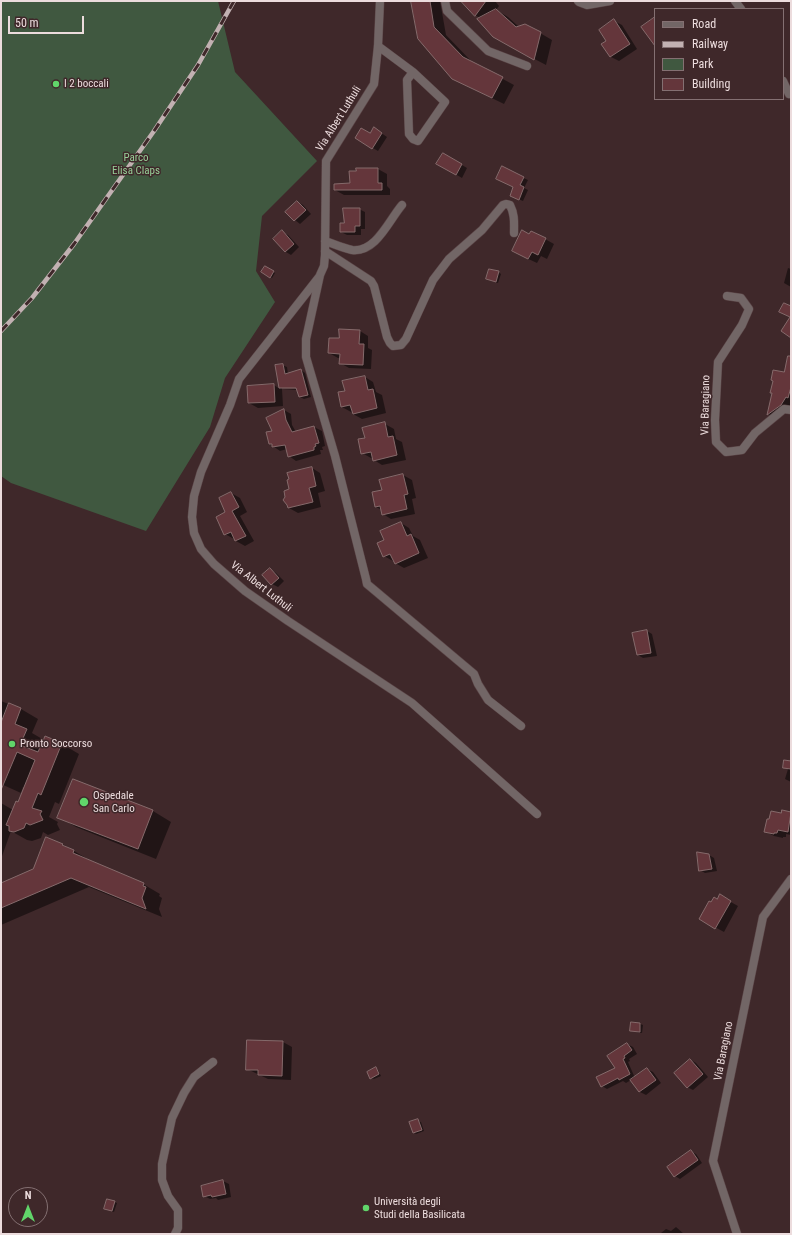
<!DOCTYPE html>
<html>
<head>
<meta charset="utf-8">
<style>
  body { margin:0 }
  #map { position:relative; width:792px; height:1235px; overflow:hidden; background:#3f282a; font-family:"Roboto Condensed",sans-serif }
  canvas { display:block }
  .frame { position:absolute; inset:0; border:2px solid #ecdcdd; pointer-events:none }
  .legend { position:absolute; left:654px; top:8px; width:130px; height:92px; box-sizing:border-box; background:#3f282a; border:1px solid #847072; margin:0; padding:5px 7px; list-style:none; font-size:12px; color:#ecdcdd }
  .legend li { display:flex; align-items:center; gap:8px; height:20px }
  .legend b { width:20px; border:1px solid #847072 }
  .north { position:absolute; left:8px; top:1187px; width:40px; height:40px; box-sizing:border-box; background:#3f282a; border:1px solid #847072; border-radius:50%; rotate:0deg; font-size:11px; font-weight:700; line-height:16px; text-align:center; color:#ecdcdd }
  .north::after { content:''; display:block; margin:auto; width:14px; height:18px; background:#61d56a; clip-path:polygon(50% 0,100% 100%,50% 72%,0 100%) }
  .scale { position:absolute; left:8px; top:16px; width:76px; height:18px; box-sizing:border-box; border:2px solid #ecdcdd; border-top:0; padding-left:5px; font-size:12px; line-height:14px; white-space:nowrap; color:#ecdcdd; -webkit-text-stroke:3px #3f282a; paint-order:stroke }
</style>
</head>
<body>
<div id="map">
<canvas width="792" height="1235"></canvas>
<div class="frame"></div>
<ul class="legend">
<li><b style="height:5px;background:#726666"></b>Road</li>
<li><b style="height:5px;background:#c2b1b2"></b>Railway</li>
<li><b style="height:11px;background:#405840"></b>Park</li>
<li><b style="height:11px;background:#64363b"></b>Building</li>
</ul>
<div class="north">N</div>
<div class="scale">50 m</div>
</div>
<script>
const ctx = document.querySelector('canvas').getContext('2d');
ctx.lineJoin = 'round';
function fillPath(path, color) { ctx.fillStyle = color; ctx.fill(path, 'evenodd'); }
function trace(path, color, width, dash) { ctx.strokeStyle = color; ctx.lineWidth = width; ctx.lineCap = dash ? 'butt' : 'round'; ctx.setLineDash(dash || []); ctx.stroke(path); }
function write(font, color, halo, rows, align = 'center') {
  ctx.font = font + ' "Roboto Condensed",sans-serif'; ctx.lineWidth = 3; ctx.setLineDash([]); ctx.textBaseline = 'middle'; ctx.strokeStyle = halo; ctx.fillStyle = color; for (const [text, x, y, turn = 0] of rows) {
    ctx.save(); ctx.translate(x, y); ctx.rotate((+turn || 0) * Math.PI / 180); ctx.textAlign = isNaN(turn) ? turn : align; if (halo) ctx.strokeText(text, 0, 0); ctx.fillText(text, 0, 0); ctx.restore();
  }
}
const green = new Path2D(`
  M1,1H218L235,72L317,161L262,216L256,271L275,302L225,378L210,427L146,531L11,483L1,476Z`);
const shadow = new Path2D(`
  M412,1H440L446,35L473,63L514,85L504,104L465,85Z
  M464,1H495L499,6L496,10L508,17L519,27L540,33L552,40L546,65L506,44L480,18L475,15Z
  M614,21L622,25L637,49L619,61L611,57L603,44L608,42Z
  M374,128L387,137L378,151L356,138L370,134Z
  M443,154L467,168L462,178L438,164Z
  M502,168L528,180L524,188L528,190L523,201L511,196L514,187Z
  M378,169L387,174V186L390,189V195H344L335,190L351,184Z
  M297,202L303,205L311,214L300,224L295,220L287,212Z
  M359,209L365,212V229H361V235H347L341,232L345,224Z
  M282,232L288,235L299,247L291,255L286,252L274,239Z
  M545,239L554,244L547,259L541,256L537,263L522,256Z
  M266,267L275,273L272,278L263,272Z
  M788,268L791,269V287L784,283Z
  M498,272L501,274L498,283L490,280Z
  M360,331L368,336V348L372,350L371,369L349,368L340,363L341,358H338L329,353L339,339Z
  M282,365L287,367L288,374L301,370L305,373L311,397L304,399L300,397L298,390L282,389L283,406L258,408L249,403L274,385L280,389L276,366ZM282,387H301V389H282Z
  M791,370V404L788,409L775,418L768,414L773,393Z
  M365,377L373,382L376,392L382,395L386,413L362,419L353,414V411L351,412L342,407L346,392Z
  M284,410L291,414L292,425L296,432L314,427L322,431L325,446L322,447L323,450H320L321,454L296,461L289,456L287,449L280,451L270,444L274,432Z
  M385,424L394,429L396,439L402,442L406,460L382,465L374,460L373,458H371L362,453L366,438Z
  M312,468L320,473L325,491L318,493L321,507L298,513L289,508L290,489Z
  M403,475L412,480L416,498L412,499L415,514L391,519L383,514L382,510L376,507L383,491Z
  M231,493L240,498L247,512L240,516L254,541L245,546L236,541L235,539H234L225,534L227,513Z
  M401,523L409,528L413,536L420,540L428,558L404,568L395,563L394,560L393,561L384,556L385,540Z
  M270,569L276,573L284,581L278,587L272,584Z
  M647,631L652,634L657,656L643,658L638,655Z
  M1,701L21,709L38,719L32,733L44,740L45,737L62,744L79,754L59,804L55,802L49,817L58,822L57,824L60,830L48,835L43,832L41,838L32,841L27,840L11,831L1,859V803L13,810L19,803L25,787H23L21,793L1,784Z
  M791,762V782L785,779L788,769L784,767Z
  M73,780L153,811L171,822L156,859L76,827L59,817Z
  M782,811L791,813V835L786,834V837H783V838L774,836L765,831L782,814Z
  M62,844L91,861L143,884L160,894L159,896L162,898L159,909L162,917L89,887L1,925V884L34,870Z
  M709,855L714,858L717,871L705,873L700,870Z
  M720,896L738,906L724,932L700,919L711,903L717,900Z
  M632,1023L640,1024L643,1025L642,1033L631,1031Z
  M248,1042H283L292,1047L291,1080L268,1079L247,1069Z
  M627,1044L633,1047L637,1054L629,1059L630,1061L628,1062L635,1078L647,1069L653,1072L661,1083L646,1095L640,1092L631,1080L626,1083L623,1081L607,1089L602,1086L616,1068Z
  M691,1060L696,1063L708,1077L693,1090L687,1087Z
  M376,1068L378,1070L381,1076L374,1079L371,1078Z
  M418,1121L421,1122L424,1131L416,1134L413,1132Z
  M691,1152L696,1154L702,1163L680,1179L675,1176Z
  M223,1181L229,1184L231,1197L218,1200L216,1198L210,1199L204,1196Z
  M114,1202L117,1203L114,1212L105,1208Z
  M676,1227L684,1234L661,1233L666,1229L671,1231Z`);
const building = new Path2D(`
  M411,1H430L434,27L463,57L503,77L492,98L452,79L418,39Z
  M461,1H486L475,16Z
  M496,9L516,27L525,24L541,32L534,60L493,37L477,19Z
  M655,17V46L641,27Z
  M614,19L630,44L610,57L601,44L606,41L599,30Z
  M374,127L382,133L372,149L355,138L361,128L370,133Z
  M443,153L462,164L456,175L436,164Z
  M502,166L524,177L520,185L524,187L519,200L510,196L513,187L496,179Z
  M356,168H378V183H382V190H334V184L350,183L349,171H356Z
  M297,201L306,210L294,221L285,212Z
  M343,208H360V226H355V232H340V223H344Z
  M282,230L294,244L285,252L273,239Z
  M522,230L529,234L531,231L546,238L538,255L532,252L528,259L512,251Z
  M265,266L274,271L270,278L261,272Z
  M489,269L499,271L496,282L486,279Z
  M784,303L791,306V338L781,331L790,317L779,312Z
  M339,329L360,330L359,344H364L363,365L339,364L340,354L328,353L329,338H339Z
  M788,356H791V387L788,398L786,397L781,405L767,415L772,393H770L773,381L771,380L773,370L784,372Z
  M283,364L285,374L301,369L308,395L299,397L296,388H279L275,365Z
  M365,376L368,390L373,389L377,408L353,414L350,405L341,407L338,392L345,391L342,381Z
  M274,384L275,402L248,403L247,386Z
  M284,409L286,420L292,432L314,426L319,443L315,444L316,446L314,447V450L288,457L285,445L272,447V444H269L266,432L272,431L266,418Z
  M385,422L388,437L393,436L397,455L373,461L371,452L361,454L358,439L365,438L362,428Z
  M312,467L316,486L309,488L313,502L288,508L287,505L283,500L285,497L284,491L289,489L287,480L289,479L287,473Z
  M403,474L408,494L404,495L407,509L382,515L380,506L375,507L372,492L382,490L379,480Z
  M231,492L239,507L232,511L246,536L235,541L231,532L224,535L216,517L225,512L219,498Z
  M401,522L407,536L411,534L419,553L395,564L390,554L383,557L377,543L384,540L380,531Z
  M270,568L279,578L271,585L262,575Z
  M647,630L651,653L637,655L632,633Z
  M9,703L21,708L15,724L27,729L20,745L38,752L45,736L62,743L41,795L38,793L32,808L42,811L40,814L43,820L30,825L26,823L24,828L14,832L9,831V826L6,825L16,801L18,802L35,760L17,752L1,790V723Z
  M784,760L791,761V769L783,768Z
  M73,779L153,810L138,849L57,818Z
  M782,810L791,812L788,832L778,830L777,833H774V834L764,832L767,819H769L771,811L781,813Z
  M46,837L63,844L62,845L74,850L73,853L144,883L143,886L146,887L142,898L146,909L71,878L1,908V883L33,869Z
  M697,852L709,854L712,869L699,871Z
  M720,894L731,901L715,929L699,919L709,901L711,902L714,897L717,899Z
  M631,1022L640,1023V1032L630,1031Z
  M247,1040L283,1041L282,1076L258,1075V1070H246Z
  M627,1043L632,1050L624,1056L625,1058L623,1059L630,1074L619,1080L618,1078L601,1087L596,1077L615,1068L607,1056Z
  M690,1059L703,1074L687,1088L674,1073Z
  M376,1067L379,1074L370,1079L367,1072Z
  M647,1068L656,1080L639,1092L630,1080Z
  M418,1119L422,1130L413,1133L409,1122Z
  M691,1150L698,1160L674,1177L667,1167Z
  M223,1180L226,1194L212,1197L211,1195L203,1197L201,1186Z
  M107,1199L115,1201L112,1211L104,1209Z`);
const street = new Path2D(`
  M380,1L378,46L374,84L326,161L325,255L324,266L320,275L306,339V357L335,456L366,579L367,584L373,589L474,674L478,684L488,700L521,726
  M445,1L447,11L488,51L527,66
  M578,1L579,2L587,5L610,1
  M735,1L741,9
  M378,46L413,72L445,102L418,141L413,139L409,134L407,80L413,72
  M783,81L789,94
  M325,241C334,244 343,248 352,250C376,253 389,220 402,205
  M325,251L371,281L374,286L387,337L390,343L393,346L401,345L406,339L433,280L449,259L482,230L503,205L506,204L510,205C515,215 514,223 514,233
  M319,277L239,379L230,405L201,472L194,496L192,517L194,533L201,549L214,564L245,591L288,621L412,703L537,814
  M727,296L741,298L749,309L742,325L718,362L715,420L716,442L726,452L742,450L755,433L784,409L791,410
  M175,1234L178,1228V1210L168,1196L162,1180V1164L172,1118L184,1093L194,1077L213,1062
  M737,1234L713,1161L763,917L791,879`);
const rail = new Path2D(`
  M1,331L32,298L74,244L154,131L198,65L234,1`);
const markers = [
  [56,84,4,"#61d56a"],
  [12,744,4,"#61d56a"],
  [84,802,5,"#61d56a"],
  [366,1208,4,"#61d56a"]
];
const poiNames = [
  ["I 2 boccali",64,84],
  ["Pronto Soccorso",20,744],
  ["Ospedale",93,796],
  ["San Carlo",93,809],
  ["Università degli",374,1202],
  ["Studi della Basilicata",374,1215]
];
const streetNames = [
  ["Via Albert Luthuli",339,119,-58],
  ["Via Baragiano",706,405,-89],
  ["Via Albert Luthuli",261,587,38],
  ["Via Baragiano",724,1051,-79]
];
const parkNames = [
  ["Parco",136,158],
  ["Elisa Claps",136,171]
];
fillPath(green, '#405840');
fillPath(shadow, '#0007');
fillPath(building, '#64363b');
trace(building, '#856a6b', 1);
trace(street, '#5b4547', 9);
trace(street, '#726666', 8);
trace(rail, '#c2b1b2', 4.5);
trace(rail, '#3f282a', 3, [9]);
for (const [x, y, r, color] of markers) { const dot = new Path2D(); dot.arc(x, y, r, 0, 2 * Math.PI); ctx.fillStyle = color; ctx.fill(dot); trace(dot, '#3f282a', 1.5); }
write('11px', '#ecdcdd', '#3f282a', poiNames, 'left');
write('11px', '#ecdcdd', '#3f282a', streetNames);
write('11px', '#97cf98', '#3f282a', parkNames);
</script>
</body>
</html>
